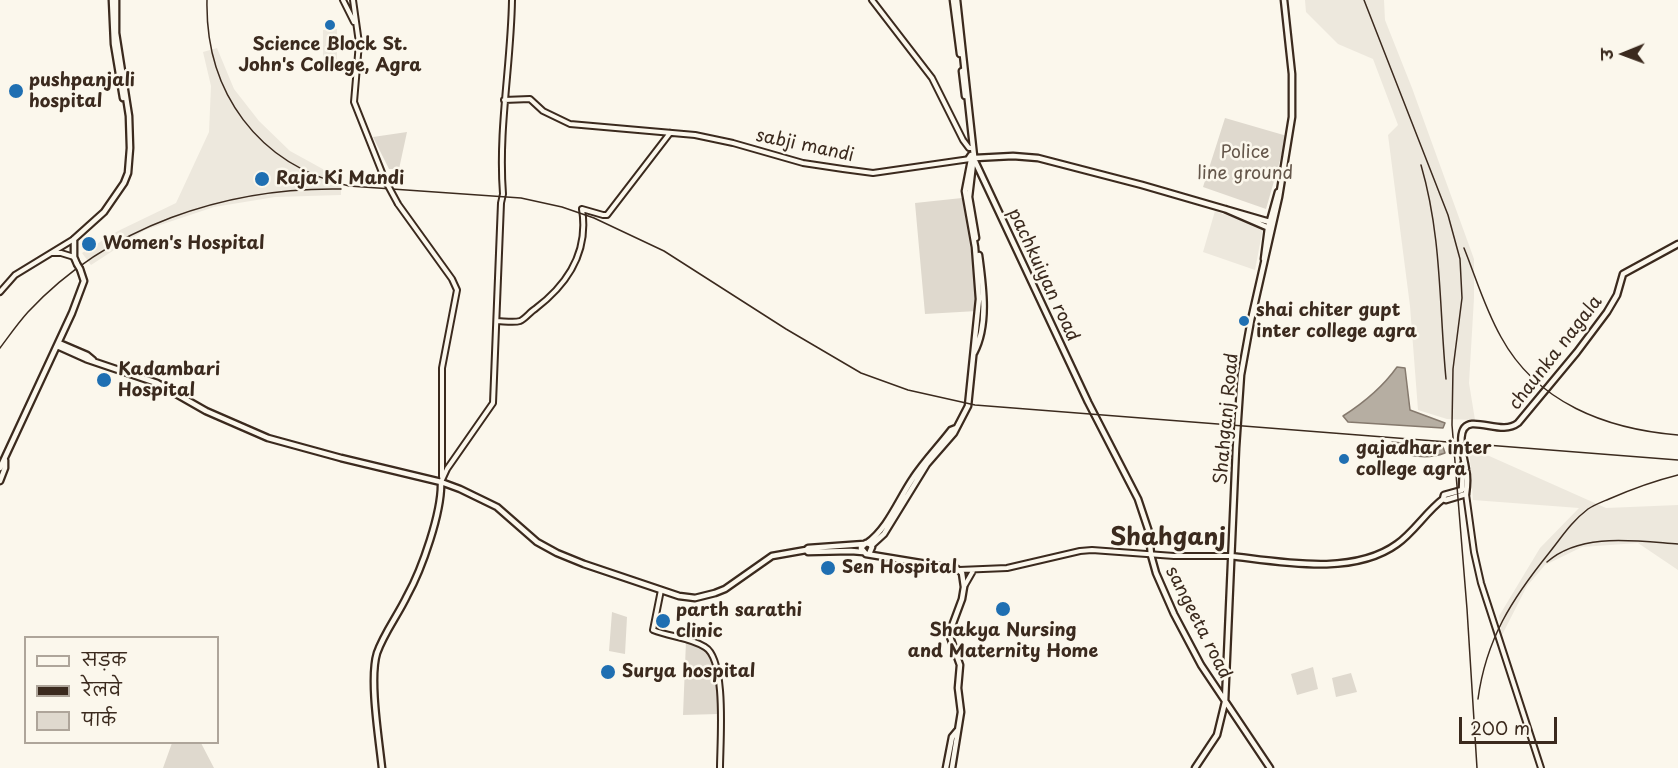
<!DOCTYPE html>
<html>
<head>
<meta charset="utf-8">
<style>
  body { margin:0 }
  #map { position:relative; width:1678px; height:768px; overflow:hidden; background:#fbf7ec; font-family:"Playpen Sans","Playpen Sans Deva",sans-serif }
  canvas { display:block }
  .legend { position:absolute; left:24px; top:636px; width:195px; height:108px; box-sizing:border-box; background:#fbf7ec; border:2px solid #aea59a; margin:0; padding:8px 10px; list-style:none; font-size:18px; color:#3b2a1e }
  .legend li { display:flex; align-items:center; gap:12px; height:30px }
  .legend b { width:30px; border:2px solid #aea59a }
  .north { position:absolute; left:1594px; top:24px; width:60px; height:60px; -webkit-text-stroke:4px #fbf7ec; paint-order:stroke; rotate:269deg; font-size:16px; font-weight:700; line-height:24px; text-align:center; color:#3b2a1e }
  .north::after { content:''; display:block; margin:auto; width:21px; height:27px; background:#3b2a1e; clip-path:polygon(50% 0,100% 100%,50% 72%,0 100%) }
  .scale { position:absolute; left:1459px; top:717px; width:98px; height:27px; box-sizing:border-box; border:3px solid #3b2a1e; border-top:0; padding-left:8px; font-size:18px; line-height:21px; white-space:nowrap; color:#3b2a1e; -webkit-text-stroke:4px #fbf7ec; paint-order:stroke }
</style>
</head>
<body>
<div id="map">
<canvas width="1678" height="768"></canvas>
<ul class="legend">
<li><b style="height:8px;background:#fbf7ec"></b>सड़क</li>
<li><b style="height:8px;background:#3b2a1e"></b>रेलवे</li>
<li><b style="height:16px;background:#dfd9ce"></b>पार्क</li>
</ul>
<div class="north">उ</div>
<div class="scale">200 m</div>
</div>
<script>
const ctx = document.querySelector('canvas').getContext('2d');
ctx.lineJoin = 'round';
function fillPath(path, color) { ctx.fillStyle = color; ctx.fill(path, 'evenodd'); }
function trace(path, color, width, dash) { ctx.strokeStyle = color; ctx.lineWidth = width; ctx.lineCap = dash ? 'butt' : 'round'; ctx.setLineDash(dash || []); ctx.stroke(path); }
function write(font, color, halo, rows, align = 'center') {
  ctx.font = font + ' "Playpen Sans",sans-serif'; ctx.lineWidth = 5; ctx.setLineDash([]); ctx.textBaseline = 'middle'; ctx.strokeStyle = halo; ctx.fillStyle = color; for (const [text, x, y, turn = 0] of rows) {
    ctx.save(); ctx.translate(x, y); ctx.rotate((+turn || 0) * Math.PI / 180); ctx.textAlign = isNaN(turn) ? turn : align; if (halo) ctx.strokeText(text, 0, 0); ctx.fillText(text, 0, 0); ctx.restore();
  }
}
const built = new Path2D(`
  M1305,0H1384L1385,20L1412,88L1474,259V298L1469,383L1475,420L1447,419L1418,410L1410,306L1388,135L1398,125L1373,59L1338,44L1306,12Z
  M337,29V61L323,60V30Z
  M217,48L234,89L259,121L290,151L341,179V195L275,197L214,207L145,230L91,265L82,253L118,231L176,203L209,132L211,86L203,52Z
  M1215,211L1263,228L1255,270L1203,252Z
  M1469,447L1606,508L1678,505V570L1638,543L1582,547L1545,565L1527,586L1502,635L1499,616L1540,548L1579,508L1473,500Z`);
const green = new Path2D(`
  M1225,118L1287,136L1266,209L1203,187Z
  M407,132L399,169H389L373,137Z
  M962,198L976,282L977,311L925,314L915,203Z
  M612,612L627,617L625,654L609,651Z
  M686,641C726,653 719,679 718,714L683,715Z
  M1313,667L1318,689L1297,695L1291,674Z
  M1351,673L1357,692L1336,697L1332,678Z
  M172,743H201L214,768H163Z`);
const water = new Path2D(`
  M1397,367L1405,368L1410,410L1445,423L1443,428L1348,422L1343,416C1365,402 1382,388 1397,367Z
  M1392,442L1443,447L1445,453C1426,460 1411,456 1392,450Z`);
const minor = new Path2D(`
  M343,0L354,22
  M353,0L359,43L354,102L385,180
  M872,0L932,78L963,140L969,148H973
  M504,100L530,99L543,111L570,124L695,135L733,143L803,163L843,169L873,173L970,159
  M398,204L452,279L457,290L442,368V477
  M52,253H61L74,257
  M0,292L15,275L74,239
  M497,321C503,321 514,323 520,321C525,319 530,312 535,309C568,284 589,252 582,209L603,215H607L670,133
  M441,482L447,469L493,403L501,203L503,194C498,129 511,65 512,0
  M1466,494L1474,552L1481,583L1541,768
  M959,570L1007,568L1080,551L1092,550L1174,556H1231
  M965,585L973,571
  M661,590L653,630C670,637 689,637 705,647C727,660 720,743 720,768`);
const major = new Path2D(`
  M112,0L114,44L123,98
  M953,0L960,54
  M957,0L974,156
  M962,71L965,96
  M971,155L974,157L972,160L969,158Z
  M975,158L1013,156L1038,158L1142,185L1273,223
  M974,159L1088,402L1138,499L1149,532L1151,555L1156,573L1174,614L1201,665L1270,768
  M973,163L969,197L976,238
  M1225,209L1269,228
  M1264,259L1268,228L1278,192
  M77,264L74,257V239L104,212L124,183L128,173L130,148L129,116L116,33V0
  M59,343L87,355L93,360
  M57,346L86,359L157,383L206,411L268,438L341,458L441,482L460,489L497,507L537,542L557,553L584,564L679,596L695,598L715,593L725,589L772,556L806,550L808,548L864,544
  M974,353C989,325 983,285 979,255
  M0,468L72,313L84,281L80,269
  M0,481L5,468V460
  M1443,499L1446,500L1466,494C1467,487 1468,478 1466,470C1465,459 1453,426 1472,424C1487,423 1505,433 1518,423L1577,352L1607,312L1617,295L1623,274L1678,244
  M867,543C888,528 898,500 913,478C924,461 938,447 951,430L956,428
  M872,545L884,534L927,464L954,433L968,406L979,299L975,247L965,191L971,160
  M806,550L808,552L851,551L863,552
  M869,554L872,547L870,544L866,543L861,548L866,554L957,569L962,573L964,587L962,599L949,634L960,665L958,688L961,712L952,768
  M1231,556C1282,562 1353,576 1397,544C1414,532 1426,512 1443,499L1444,495L1462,490L1463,464
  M382,768C379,739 369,679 377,653C384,633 398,615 407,596C422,569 442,512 441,482
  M946,768L952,737L957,731
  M1195,768L1217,735L1225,702L1236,448L1241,375L1251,320L1279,197L1292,117V74L1284,0`);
const rail = new Path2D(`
  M207,0C205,92 258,165 349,186L521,198L562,207L594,218L664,251L786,329L861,373L908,390L975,405L1678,460
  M1364,0L1448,215L1460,259L1462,298L1453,369L1452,425L1467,609L1477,768
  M1421,165C1442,237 1439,306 1446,379
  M1464,248C1476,278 1485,309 1501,337C1537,403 1606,429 1678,435
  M0,348C9,336 18,323 28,312C108,226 226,187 341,189
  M1547,562C1581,532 1636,541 1678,544
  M1478,699C1486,639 1512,599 1549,553C1561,538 1572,521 1588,509C1594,505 1602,502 1609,499C1632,489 1654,481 1678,475`);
const minorBridge = new Path2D(`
  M385,180L398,204`);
const majorBridge = new Path2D(`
  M77,264L80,269`);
const markers = [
  [330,25,6,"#1f6fb2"],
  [16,91,8,"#1f6fb2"],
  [262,179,8,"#1f6fb2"],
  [89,244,8,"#1f6fb2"],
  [1244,321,6,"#1f6fb2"],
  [104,380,8,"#1f6fb2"],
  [1344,459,6,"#1f6fb2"],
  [828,568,8,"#1f6fb2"],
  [1003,609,8,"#1f6fb2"],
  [663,621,8,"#1f6fb2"],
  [608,672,8,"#1f6fb2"]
];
const poiNames = [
  ["Science Block St.",330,45,"center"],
  ["John's College, Agra",330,66,"center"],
  ["pushpanjali",29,81],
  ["hospital",29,102],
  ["Raja Ki Mandi",276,179],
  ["Women's Hospital",103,244],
  ["shai chiter gupt",1256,311],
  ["inter college agra",1256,332],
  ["Kadambari",118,370],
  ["Hospital",118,391],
  ["gajadhar inter",1356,449],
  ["college agra",1356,470],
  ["Sen Hospital",842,568],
  ["parth sarathi",676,611],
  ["clinic",676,632],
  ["Shakya Nursing",1003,631,"center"],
  ["and Maternity Home",1003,652,"center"],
  ["Surya hospital",622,672]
];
const streetNames = [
  ["sabji mandi",805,146,12],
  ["pachkuiyan road",1043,275,65],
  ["chaunka nagala",1556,353,-52],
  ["Shahganj Road",1227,419,-85],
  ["sangeeta road",1198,623,63]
];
const parkNames = [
  ["Police",1245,153],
  ["line ground",1245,174]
];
const districtNames = [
  ["Shahganj",1168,538]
];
fillPath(built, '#ede8dd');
fillPath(green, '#dfd9ce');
fillPath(water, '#b6aea2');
trace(water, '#85796d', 1.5);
trace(minor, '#3b2a1e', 8);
trace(major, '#3b2a1e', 9);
trace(minor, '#fbf7ec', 4);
trace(major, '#fbf7ec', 4.5);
trace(rail, '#3b2a1e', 1.5);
trace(minorBridge, '#3b2a1e', 8, []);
trace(majorBridge, '#3b2a1e', 9, []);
trace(minorBridge, '#fbf7ec', 4);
trace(majorBridge, '#fbf7ec', 4.5);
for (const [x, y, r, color] of markers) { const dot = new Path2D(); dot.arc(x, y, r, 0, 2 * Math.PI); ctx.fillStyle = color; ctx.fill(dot); trace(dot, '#fbf7ec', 2); }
write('bold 18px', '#3b2a1e', '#fbf7ec', poiNames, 'left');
write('18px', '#3b2a1e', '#fbf7ec', streetNames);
write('18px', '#64564a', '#fbf7ec', parkNames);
write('bold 24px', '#3b2a1e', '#fbf7ec', districtNames);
</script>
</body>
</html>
